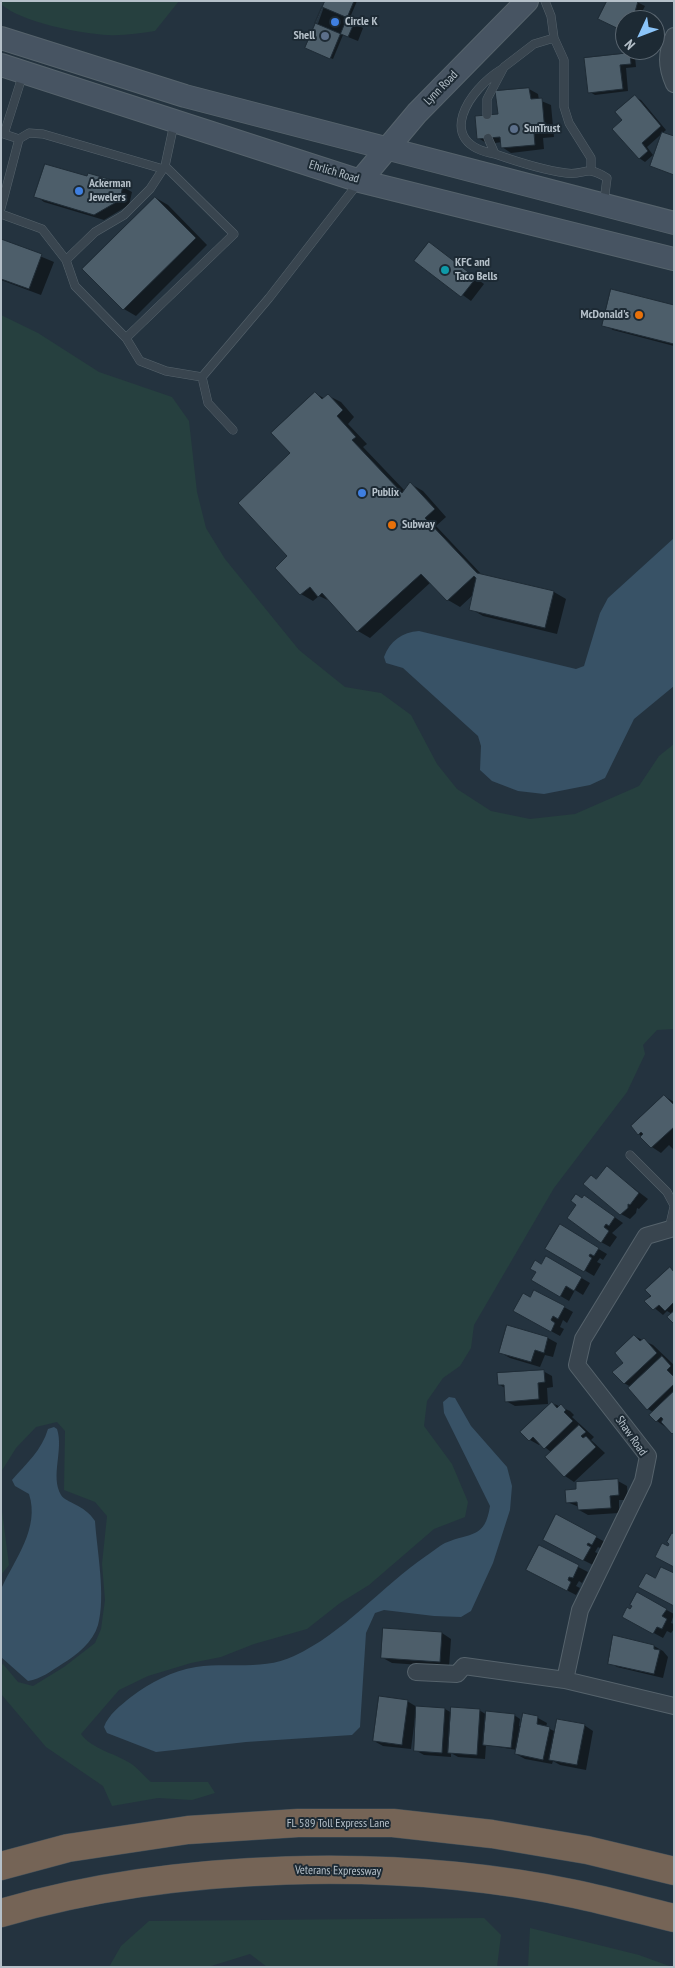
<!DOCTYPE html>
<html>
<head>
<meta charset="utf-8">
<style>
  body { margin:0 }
  #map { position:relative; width:675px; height:1968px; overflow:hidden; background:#24333f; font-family:"PT Sans Narrow",sans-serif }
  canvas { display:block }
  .frame { position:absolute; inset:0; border:2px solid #b5c0c9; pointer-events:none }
  .north { position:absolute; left:615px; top:10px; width:50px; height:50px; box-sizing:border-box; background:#1d2a34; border:1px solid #5a6670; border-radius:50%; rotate:227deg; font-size:14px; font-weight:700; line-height:20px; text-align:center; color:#b5c0c9 }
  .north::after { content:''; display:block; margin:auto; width:18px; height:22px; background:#8bc4f8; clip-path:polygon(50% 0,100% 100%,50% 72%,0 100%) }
</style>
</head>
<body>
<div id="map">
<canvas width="675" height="1968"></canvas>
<div class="frame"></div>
<div class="north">N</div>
</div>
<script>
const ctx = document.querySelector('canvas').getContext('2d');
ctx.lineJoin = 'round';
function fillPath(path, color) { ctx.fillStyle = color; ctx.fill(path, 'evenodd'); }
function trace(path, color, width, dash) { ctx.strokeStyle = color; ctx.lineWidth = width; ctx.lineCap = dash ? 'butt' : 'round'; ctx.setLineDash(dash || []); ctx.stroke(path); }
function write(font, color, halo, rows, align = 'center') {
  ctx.font = font + ' "PT Sans Narrow",sans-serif'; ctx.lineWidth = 4; ctx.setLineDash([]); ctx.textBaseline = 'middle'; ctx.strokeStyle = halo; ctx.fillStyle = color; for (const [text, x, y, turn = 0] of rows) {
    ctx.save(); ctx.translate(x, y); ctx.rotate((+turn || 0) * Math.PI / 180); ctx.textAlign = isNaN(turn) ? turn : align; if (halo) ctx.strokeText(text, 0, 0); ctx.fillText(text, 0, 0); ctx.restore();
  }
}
const green = new Path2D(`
  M1,1H179L155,31C140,33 123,36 108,35C82,34 20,22 1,4Z
  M1,315L38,333L99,372L172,397L189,421L197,492L206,528L225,559L299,650L345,687L381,693L411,715L437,764L457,789L491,811L530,819L575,814L639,786L659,756L674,744V1029L657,1030L643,1045L645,1054L627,1092L554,1188L474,1325L471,1348L460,1366L443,1378L427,1401L424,1426L452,1464L468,1502L465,1517L434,1529L369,1585L340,1603L307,1629L254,1644L221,1657L191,1663L148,1676L119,1690L81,1734C92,1749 114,1753 130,1763C138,1768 144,1776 151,1782H208L215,1793L192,1800L158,1798L112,1806L103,1786L46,1747L1,1694V1665L3,1664L18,1682L33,1686L64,1667L95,1643L101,1629L105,1600L102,1564L107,1516L95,1502L64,1490L65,1431L57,1422L36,1427L16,1448L1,1472Z
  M1,1503L9,1565L1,1575Z
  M484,1918L501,1935L497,1967H267L250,1954L208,1967H109L121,1946L149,1921Z
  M530,1928L639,1955L672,1967H528Z`);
const water = new Path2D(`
  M674,538V686L634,719L605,778L590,785L544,794L518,791L492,781L480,770L481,746L478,736L403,668L386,663L384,657C390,641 402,632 419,631L576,669L584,666L600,613L608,598Z
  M449,1397L455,1398L471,1426L507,1467L512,1486L510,1510L493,1563L471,1611L461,1617L434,1616L384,1610L375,1613L366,1633L360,1727L352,1735L246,1742L156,1752L107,1733L104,1727C108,1715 121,1705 131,1697C151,1682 172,1671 196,1667C228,1662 263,1671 294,1656C344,1633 381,1587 426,1556C432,1552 439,1546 445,1543C471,1532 485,1539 490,1506L444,1413L443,1402Z
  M54,1427L57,1429C64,1450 50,1476 61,1495C66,1503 84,1504 95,1521C97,1551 106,1596 98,1625C93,1642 77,1655 62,1664C51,1671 41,1679 28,1681L1,1657C1,1644 0,1596 2,1587C15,1559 40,1528 29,1494L15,1486L12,1480C26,1464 42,1450 48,1429Z`);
const shadow = new Path2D(`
  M326,1H357L349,20L363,28L358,41L343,35L333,59L309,49Z
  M635,1L645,6L640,16L647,20H625V31L605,22Z
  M629,54L635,57L636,67L626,68L628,91L595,95L590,92Z
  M529,89L538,94L539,100L551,105L554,137L543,138L544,149L511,153L502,147V142L488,144L478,138L499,115L497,92Z
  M635,97L641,100L666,130L647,147L653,155L645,162L639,158L623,120Z
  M88,178L111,181L132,192L129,205L104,220L44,202L36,196Z
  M156,198L168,205L207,245L136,316L124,309Z
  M1,240L54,262L41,295L1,280Z
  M429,244L484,284L471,301L416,261Z
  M674,306V346L613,330L604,325Z
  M315,393L325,399L329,396L341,402L354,417L348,424L367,444L363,447L405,491L411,484L423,491L446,517L436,526L483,576L554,592L566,599L557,634L483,616L471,609L474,594L460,607L448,600L431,582L370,638L358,631L332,602L319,596L313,601L301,594L289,556L292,453Z
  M664,1096L674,1102V1150L669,1145L661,1153L652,1147L639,1134Z
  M607,1168L648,1199L639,1209L637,1208L636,1213L630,1219L621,1214L597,1180Z
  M583,1199L593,1202L623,1223L612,1233L617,1237L610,1247L601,1242Z
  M560,1226L607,1254L603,1260L600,1258L597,1262L601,1264L594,1276L547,1248Z
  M546,1257L590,1283L583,1295L575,1290L569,1301L533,1280Z
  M670,1269L674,1271V1322L672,1314L667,1311L663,1315L646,1301Z
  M535,1291L573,1312L567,1323L563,1320L560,1327L564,1329L560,1336L514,1311L531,1298Z
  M508,1327L548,1338L557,1343L553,1357L545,1355L540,1367L510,1358L501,1353Z
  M634,1336L653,1345L674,1365V1433L657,1421L651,1415L653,1412L648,1409L631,1387L624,1383V1363Z
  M543,1371L552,1376L553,1387L547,1388L548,1404L515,1406L506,1401L505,1388L500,1385Z
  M552,1403L570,1411L574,1415L572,1417L594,1437L591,1440L605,1453L574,1482L565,1476L546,1457L551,1452L541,1444L539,1445L530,1440L522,1432Z
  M618,1481L627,1486L628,1500H619V1513L588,1515L579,1510V1507L567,1502Z
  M596,1537L605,1542L602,1549L598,1547L595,1552L599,1554L593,1565L553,1545Z
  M539,1547L588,1572L582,1583L579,1581L576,1586L580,1588L576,1595L537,1575Z
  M637,1594L674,1614L671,1623L674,1624V1629L671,1633L667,1631L663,1638L623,1616L631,1611Z
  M442,1633L451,1639L449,1667L392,1663L383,1658Z
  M614,1637L654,1646L663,1651L668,1657L663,1678L617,1667L608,1661Z
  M407,1701L417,1707L445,1709L452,1713L479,1710L487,1715H514L520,1719L519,1726H521L524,1715L538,1718L547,1723L546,1727L556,1732L584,1725L593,1731L586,1770L560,1765L553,1761L552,1764L525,1759L516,1754L517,1750L486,1745L485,1759L458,1757L451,1753V1757L424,1755L415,1750L417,1718H415L411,1749L383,1746L374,1741Z`);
const building = new Path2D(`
  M325,1H354L330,59L305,48Z
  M607,1H638L635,12L643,16L641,20H625V32L598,19Z
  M322,7L355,21L348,37L315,23Z
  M630,53L631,64L620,65L623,89L588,93L584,58Z
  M529,88L531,99L542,98L545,132L534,133L535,145L501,148L500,137L477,139L475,116L498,114L495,91Z
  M635,95L661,126L642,143L648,151L639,159L612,129L622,120L615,112Z
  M662,132L674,136V175L650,166Z
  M45,164L87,176L88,173L112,180L111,182L123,185L120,200L94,215L34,197Z
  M155,197L196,238L123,310L82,269Z
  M1,239L42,254L29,289L1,279Z
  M429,242L476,278L461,297L414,261Z
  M611,289L674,305V344L602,326Z
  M315,392L322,399L328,394L343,410L337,416L356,437L352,440L402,493L410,482L435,509L425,518L477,573L554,591L545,628L469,610L476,578L474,576L447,601L421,574L357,632L322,593L318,597L310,587L300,595L275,568L287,556L238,503L290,453L271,433Z
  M664,1095L674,1105V1127L651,1148L640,1137L643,1134L641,1132L638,1135L631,1126Z
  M607,1166L639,1193L630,1205L628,1204V1208L620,1215L583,1184L591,1175L596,1179Z
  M576,1194L582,1198L584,1195L615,1217L609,1226L606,1224L604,1227L609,1231L601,1243L567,1218L576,1205L571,1201Z
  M560,1224L599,1248L594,1256L590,1254L589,1256L592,1258L584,1272L545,1249Z
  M546,1256L582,1277L574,1291L566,1286L560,1297L531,1280L536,1272L530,1269L535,1260L541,1264Z
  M670,1267L674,1272V1302L665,1311L659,1305L653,1310L644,1301L651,1296L645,1290Z
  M534,1290L565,1306L558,1319L553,1316L551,1320L555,1323L551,1332L513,1311L523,1293L530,1297Z
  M674,1311V1324L667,1317Z
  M507,1325L548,1337L544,1353L535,1350L531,1362L499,1353Z
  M634,1335L640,1341L644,1338L657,1353L624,1384L612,1372L623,1363L615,1353Z
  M662,1356L671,1366L667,1370L674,1377V1384L647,1410L628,1388Z
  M544,1370L545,1382L538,1383L539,1399L505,1402L504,1385H498L497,1373Z
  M674,1391V1432L672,1434L661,1422L663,1419L661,1417L656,1422L649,1415Z
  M552,1402L557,1408L561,1404L566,1410L564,1412L573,1421L544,1449L533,1437L529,1441L520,1432Z
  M579,1425L586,1432L581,1436L583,1438L586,1436L596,1447L564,1477L545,1457Z
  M618,1479L619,1495L610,1496L611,1508L578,1510L577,1502L566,1503L565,1490L576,1489V1482Z
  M556,1514L597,1536L592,1545L588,1543L587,1545L591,1547L583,1561L543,1540Z
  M672,1533L674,1534V1567L655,1557L662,1543L668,1546L669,1544L667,1542Z
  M539,1545L579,1565L573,1578L569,1577L568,1580L571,1582L567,1591L526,1570Z
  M661,1567L674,1573V1606L638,1587L646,1573L655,1578Z
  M637,1592L667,1609L662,1616L667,1619L662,1629L657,1627L653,1634L622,1617L627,1607L630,1609L632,1606L630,1605Z
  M383,1628L442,1632L440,1662L381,1658Z
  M613,1635L654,1645V1649L660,1650L654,1674L608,1664Z
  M379,1696L408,1700L402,1745L373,1741Z
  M416,1706L445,1708L442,1753L414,1751Z
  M451,1707L480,1709L477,1755L448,1753Z
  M486,1711L515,1714L511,1748L483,1745Z
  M523,1713L538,1716L537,1724L550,1727L543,1760L515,1754Z
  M557,1719L585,1724L577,1765L549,1760Z`);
const lane = new Path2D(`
  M554,38L564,60V107L569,123L591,158V170
  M487,115V99L504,67L534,44L554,38L551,16L545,1
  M174,124L165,166L234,234L126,338L140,361L166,371L202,377L208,403L233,430
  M1,133L19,139L1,208
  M4,134L23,74
  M488,138L495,154C518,162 542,170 566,173C585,176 585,164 607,178L604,202
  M19,139L29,133L43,134L163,169
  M495,154C433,143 469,89 502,69
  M1,214L42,229L66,260L75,286L126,338
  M66,260L95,232L124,215L150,189L165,166
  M202,377L269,298L359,182
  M630,1155L667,1192L674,1205
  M669,1229L674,1207`);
const street = new Path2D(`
  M674,36C666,53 666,66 674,84
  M416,1672L457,1674L464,1666L565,1680L674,1706
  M565,1680L580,1610L643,1481L648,1456L577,1365L583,1339L646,1236L674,1228`);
const secondary = new Path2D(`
  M1,38L185,96L674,223
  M1,65L360,181L674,259
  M360,181L417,113L527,1`);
const highway = new Path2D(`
  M1,1866L68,1848L188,1830L298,1823H393L492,1834L587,1850L674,1871
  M1,1913C175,1862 397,1857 575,1894C608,1901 641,1910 674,1918`);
const markers = [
  [335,22,5,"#3f7fe0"],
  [325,36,5,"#5c6f8a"],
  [514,129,5,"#5c6f8a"],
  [79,191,5,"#3f7fe0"],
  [445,270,5,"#0f9aa8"],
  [639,315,5,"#e8710a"],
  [362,493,5,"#3f7fe0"],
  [392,525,5,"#e8710a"]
];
const poiNames = [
  ["Circle K",345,22],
  ["Shell",315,36,"right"],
  ["SunTrust",524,129],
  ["Ackerman",89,184],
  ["Jewelers",89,198],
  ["KFC and",455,263],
  ["Taco Bells",455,277],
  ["McDonald's",629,315,"right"],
  ["Publix",372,493],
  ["Subway",402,525]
];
const streetNames = [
  ["Lynn Road",441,88,-46],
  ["Ehrlich Road",334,172,17],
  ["Shaw Road",631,1436,55],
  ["FL 589 Toll Express Lane",338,1824],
  ["Veterans Expressway",338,1871,1]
];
fillPath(green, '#26403f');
fillPath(water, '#385266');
fillPath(shadow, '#0007');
fillPath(building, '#4d5e6a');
trace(building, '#1f2c36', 1);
trace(lane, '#56636c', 9);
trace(street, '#56636c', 18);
trace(secondary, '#56636c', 24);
trace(highway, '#435059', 29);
trace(lane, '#39454f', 8);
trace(street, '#39454f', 16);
trace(secondary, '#475462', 22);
trace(highway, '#756456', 28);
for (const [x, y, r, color] of markers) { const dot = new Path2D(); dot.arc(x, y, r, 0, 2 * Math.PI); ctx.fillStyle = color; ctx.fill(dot); trace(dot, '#1d2a34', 2); }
write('bold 12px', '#b5c0c9', '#1d2a34', poiNames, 'left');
write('12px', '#b5c0c9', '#1d2a34', streetNames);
</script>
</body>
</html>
